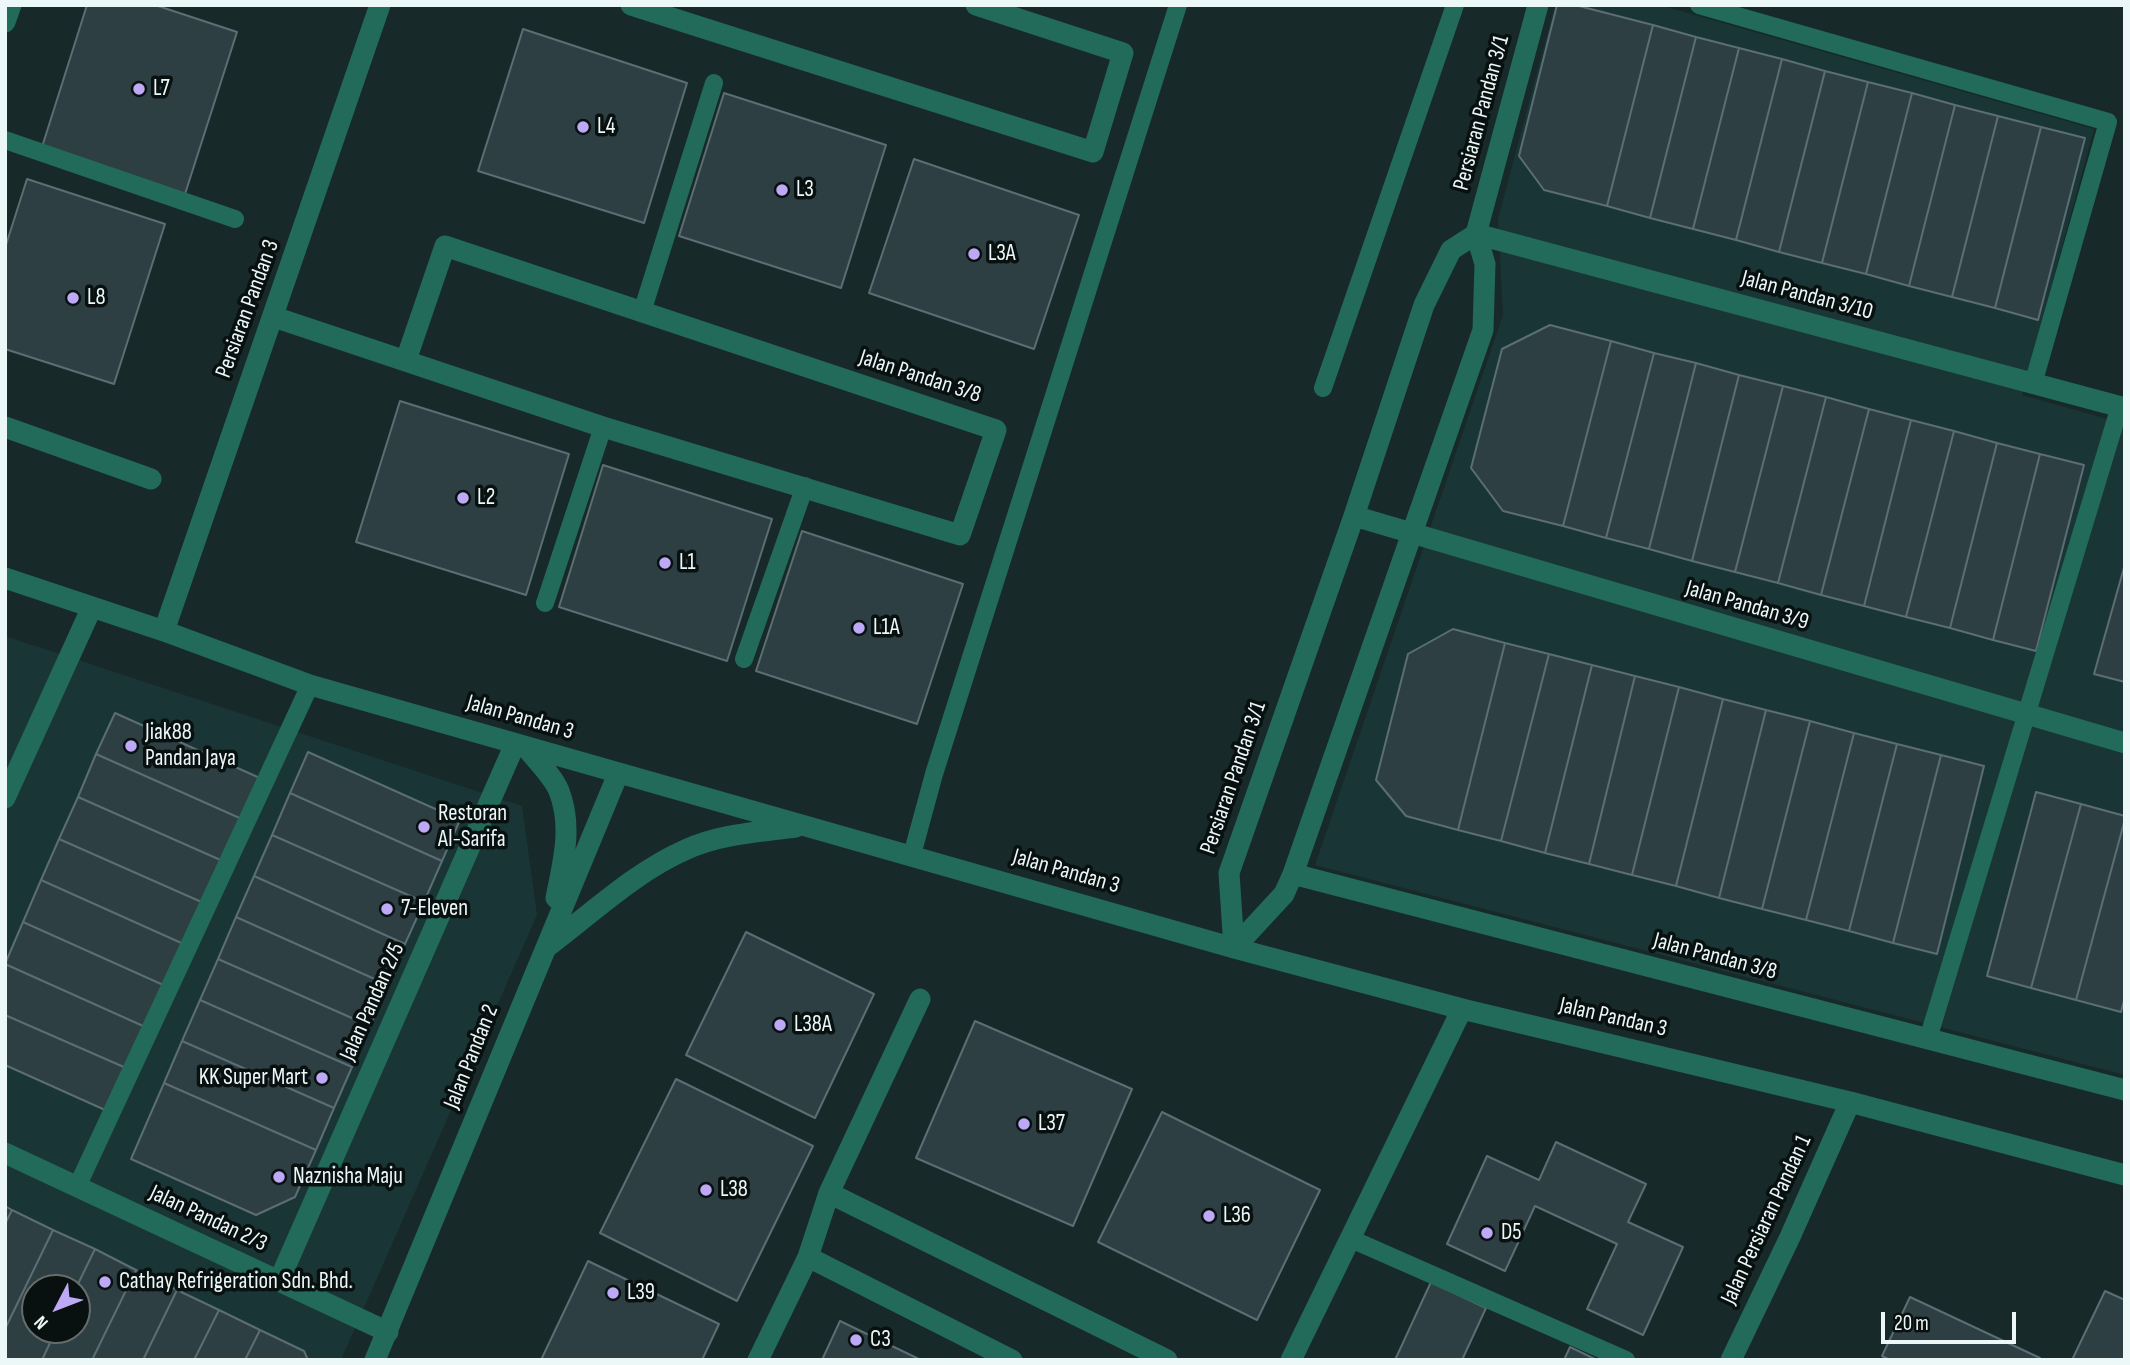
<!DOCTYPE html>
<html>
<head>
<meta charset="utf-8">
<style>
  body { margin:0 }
  #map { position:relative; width:2130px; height:1365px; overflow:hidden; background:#182929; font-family:"Sofia Sans Condensed",sans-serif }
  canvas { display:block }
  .frame { position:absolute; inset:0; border:7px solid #ecf7f7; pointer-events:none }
  .north { position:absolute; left:21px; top:1274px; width:70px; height:70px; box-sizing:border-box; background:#091010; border:2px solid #646c6c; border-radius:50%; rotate:228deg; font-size:19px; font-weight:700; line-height:28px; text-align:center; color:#ecf7f7 }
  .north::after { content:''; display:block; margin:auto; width:24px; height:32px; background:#bda9f5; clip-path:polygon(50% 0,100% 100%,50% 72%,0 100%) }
  .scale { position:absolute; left:1881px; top:1312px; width:135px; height:32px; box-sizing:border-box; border:4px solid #ecf7f7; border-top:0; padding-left:9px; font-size:21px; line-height:24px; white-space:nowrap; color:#ecf7f7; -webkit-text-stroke:5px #091010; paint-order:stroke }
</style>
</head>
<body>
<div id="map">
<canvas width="2130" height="1365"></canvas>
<div class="frame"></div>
<div class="north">N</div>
<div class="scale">20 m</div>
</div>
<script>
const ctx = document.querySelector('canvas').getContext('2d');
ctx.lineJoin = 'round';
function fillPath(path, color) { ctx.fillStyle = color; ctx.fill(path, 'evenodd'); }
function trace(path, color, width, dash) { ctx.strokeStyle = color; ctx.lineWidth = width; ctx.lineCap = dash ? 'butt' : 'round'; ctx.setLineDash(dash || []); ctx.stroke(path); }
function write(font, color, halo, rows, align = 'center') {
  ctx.font = font + ' "Sofia Sans Condensed",sans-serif'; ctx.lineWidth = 7; ctx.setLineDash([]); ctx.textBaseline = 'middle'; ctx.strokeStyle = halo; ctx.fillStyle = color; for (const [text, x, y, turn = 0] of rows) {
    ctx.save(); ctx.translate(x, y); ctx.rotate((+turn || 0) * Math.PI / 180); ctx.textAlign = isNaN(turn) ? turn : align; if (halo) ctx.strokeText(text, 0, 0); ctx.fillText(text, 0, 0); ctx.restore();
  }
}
const built = new Path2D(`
  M1555,5H1660L2094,129L2022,395L2125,424V1075L1315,865L1503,315L1498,219Z
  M5,636L522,806L537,915L341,1360H5ZM35,1288H77V1330H35Z`);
const building = new Path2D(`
  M87,5H155L237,32L185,194L42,147Z
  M1557,5H1575L1653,25L1607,206L1544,190L1519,156Z
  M1653,25L1696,37L1650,218L1607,206Z
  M523,29L687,83L644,223L478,171Z
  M1696,37L1739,48L1693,229L1650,218Z
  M1739,48L1782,59L1736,240L1693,229Z
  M1782,59L1825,71L1779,252L1736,240Z
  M1825,71L1868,82L1822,263L1779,252Z
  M1868,82L1912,93L1866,274L1822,263Z
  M724,93L886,145L841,288L679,236Z
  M1912,93L1955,105L1909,286L1866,274Z
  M1955,105L1998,116L1952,297L1909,286Z
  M1998,116L2041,127L1995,308L1952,297Z
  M2041,127L2085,138L2038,320L1995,308Z
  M914,159L1079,215L1034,349L869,293Z
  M27,179L165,224L114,384L5,349V248Z
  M1550,325L1611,341L1563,526L1503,511L1471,468L1502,349Z
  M1611,341L1654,353L1606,538L1563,526Z
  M1654,353L1696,363L1649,549L1606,538Z
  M1696,363L1739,375L1692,561L1649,549Z
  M1739,375L1783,386L1735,572L1692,561Z
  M1783,386L1826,397L1778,583L1735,572Z
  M1826,397L1869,409L1821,595L1778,583Z
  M400,401L569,454L526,595L356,542Z
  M1869,409L1911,420L1864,606L1821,595Z
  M1911,420L1954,431L1906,617L1864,606Z
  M1954,431L1997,443L1950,628L1906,617Z
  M1997,443L2040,454L1993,640L1950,628Z
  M2040,454L2084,465L2036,651L1993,640Z
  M603,465L772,519L727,661L559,607Z
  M802,531L963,584L917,724L756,671Z
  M2125,564V682L2094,674Z
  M1453,629L1505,643L1458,830L1406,816L1376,780L1408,654Z
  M1505,643L1549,654L1501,841L1458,830Z
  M1549,654L1592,665L1545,853L1501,841Z
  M1592,665L1635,676L1589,864L1545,853Z
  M1635,676L1679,687L1632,875L1589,864Z
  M1679,687L1723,699L1676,886L1632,875Z
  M1723,699L1766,710L1719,898L1676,886Z
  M1766,710L1810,721L1762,909L1719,898Z
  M115,713L262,779L244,820L96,754Z
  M1810,721L1854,733L1806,920L1762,909Z
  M1854,733L1897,744L1849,931L1806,920Z
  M1897,744L1941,755L1893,943L1849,931Z
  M308,752L460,820L442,861L290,793Z
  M96,754L244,820L225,862L78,797Z
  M1941,755L1984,766L1937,954L1893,943Z
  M2036,792L2081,804L2031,988L1987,976Z
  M290,793L442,861L424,902L272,835Z
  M78,797L225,862L206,904L59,839Z
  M2081,804L2125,816V819L2076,1000L2031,988Z
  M2125,819V997L2121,1012L2076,1000Z
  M272,835L424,902L405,944L254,876Z
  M59,839L206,904L188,946L41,880Z
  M254,876L405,944L388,985L236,917Z
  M41,880L188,946L170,988L23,922Z
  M236,917L388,985L370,1026L218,959Z
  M23,922L170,988L152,1030L5,964Z
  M746,932L874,994L815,1118L686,1055Z
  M218,959L370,1026L352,1067L200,1000Z
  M5,964L152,1030L133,1071L5,1015Z
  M200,1000L352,1067L334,1108L182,1041Z
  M5,1015L133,1071L114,1114L5,1065Z
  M975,1021L1132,1089L1073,1226L916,1158Z
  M182,1041L334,1108L316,1150L164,1083Z
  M676,1079L813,1146L737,1301L600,1233Z
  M164,1083L316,1150L295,1197L256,1215L131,1159Z
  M1162,1112L1320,1190L1257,1320L1098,1242Z
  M1556,1142L1646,1184L1628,1222L1683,1247L1643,1335L1587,1309L1617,1244L1535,1206L1505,1271L1447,1244L1487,1156L1539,1180Z
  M5,1206L12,1210L5,1224Z
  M12,1210L53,1230L5,1329V1224Z
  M53,1230L95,1249L76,1288H35V1330H56L42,1360H5V1329Z
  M95,1249L136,1270L92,1360H42L56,1330H77L76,1288Z
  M588,1261L719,1324L702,1360H541Z
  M136,1270L177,1290L143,1360H92Z
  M1431,1282L1486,1308L1462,1360H1395Z
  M177,1290L219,1310L194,1360H143Z
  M2105,1291L2125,1300V1360H2072Z
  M1910,1297L2040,1358L2039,1360H1890L1882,1356Z
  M219,1310L260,1330L245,1360H194Z
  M840,1321L921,1360H822Z
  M260,1330L304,1351L308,1360H245Z
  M1570,1347L1597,1360H1564Z`);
const lane = new Path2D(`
  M1699,5L2108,122L2033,384
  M5,140L235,219
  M642,312L714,83
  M1323,388L1455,5
  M545,603L603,427
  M744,659L805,486
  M912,855L934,774L1178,5
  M1928,1039L2120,406
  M77,1187L310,685
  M1351,1239L1626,1360`);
const street = new Path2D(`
  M631,5L1093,152L1123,53L976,5
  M5,22L11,5
  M1476,234L2125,408
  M274,317L603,427L960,535L996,430L445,246L406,360
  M5,427L151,479
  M1354,516L2125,743
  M5,578L164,631L310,685L1234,948L1462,1009L1850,1102L2125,1175
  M164,631L380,5
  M526,747C536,760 553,776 559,791C573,827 563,862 556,898
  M5,798L92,607
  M1293,874L2125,1090
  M547,947C591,914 635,872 685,850C719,834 759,832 796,827
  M1234,948L1284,894L1293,874L1483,330L1485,264L1476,234L1538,5
  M1234,948L1229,873L1354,516L1424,305L1451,250L1476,234
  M5,1153L388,1332
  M829,1193L1167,1360
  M808,1257L1012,1360
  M279,1281L515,744
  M375,1360L618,774
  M758,1360L808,1257L829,1193L920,999
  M1291,1360L1462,1009
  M1731,1360L1790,1237L1850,1102`);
const markers = [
  [139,89,7,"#bda9f5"],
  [583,127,7,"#bda9f5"],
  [782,190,7,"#bda9f5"],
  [974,254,7,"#bda9f5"],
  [73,298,7,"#bda9f5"],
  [463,498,7,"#bda9f5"],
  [665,563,7,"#bda9f5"],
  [859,628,7,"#bda9f5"],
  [131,746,7,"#bda9f5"],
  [424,827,7,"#bda9f5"],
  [387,909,7,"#bda9f5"],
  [780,1025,7,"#bda9f5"],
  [322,1078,7,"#bda9f5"],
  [1024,1124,7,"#bda9f5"],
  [279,1177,7,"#bda9f5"],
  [706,1190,7,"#bda9f5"],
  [1209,1216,7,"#bda9f5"],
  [1487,1233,7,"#bda9f5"],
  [105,1282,7,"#bda9f5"],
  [613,1293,7,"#bda9f5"],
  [856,1340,7,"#bda9f5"]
];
const poiNames = [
  ["L7",153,89],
  ["L4",597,127],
  ["L3",796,190],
  ["L3A",988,254],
  ["L8",87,298],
  ["L2",477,498],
  ["L1",679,563],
  ["L1A",873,628],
  ["Jiak88",145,733],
  ["Pandan Jaya",145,759],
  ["Restoran",438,814],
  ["Al-Sarifa",438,840],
  ["7-Eleven",401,909],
  ["L38A",794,1025],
  ["KK Super Mart",308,1078,"right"],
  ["L37",1038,1124],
  ["Naznisha Maju",293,1177],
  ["L38",720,1190],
  ["L36",1223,1216],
  ["D5",1501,1233],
  ["Cathay Refrigeration Sdn. Bhd.",119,1282],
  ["L39",627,1293],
  ["C3",870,1340]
];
const streetNames = [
  ["Persiaran Pandan 3/1",1482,113,-75],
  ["Jalan Pandan 3/10",1807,296,15],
  ["Persiaran Pandan 3",248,309,-70],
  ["Jalan Pandan 3/8",920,377,18],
  ["Jalan Pandan 3/9",1747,606,16],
  ["Jalan Pandan 3",520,718,16],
  ["Persiaran Pandan 3/1",1234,778,-71],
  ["Jalan Pandan 3",1066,872,16],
  ["Jalan Pandan 3/8",1715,957,15],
  ["Jalan Pandan 2/5",373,1002,-66],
  ["Jalan Pandan 3",1613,1018,13],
  ["Jalan Pandan 2",472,1057,-68],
  ["Jalan Pandan 2/3",208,1219,25],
  ["Jalan Persiaran Pandan 1",1767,1220,-65]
];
fillPath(built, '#1a3535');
fillPath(building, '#2e3f44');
trace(building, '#5b6e73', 2);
trace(lane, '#226a5a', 18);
trace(street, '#226a5a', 21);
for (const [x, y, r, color] of markers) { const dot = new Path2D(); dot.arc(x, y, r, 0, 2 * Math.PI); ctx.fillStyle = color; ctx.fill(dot); trace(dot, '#091010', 2.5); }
write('23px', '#ecf7f7', '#091010', poiNames, 'left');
write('23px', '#ecf7f7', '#091010', streetNames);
</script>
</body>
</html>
